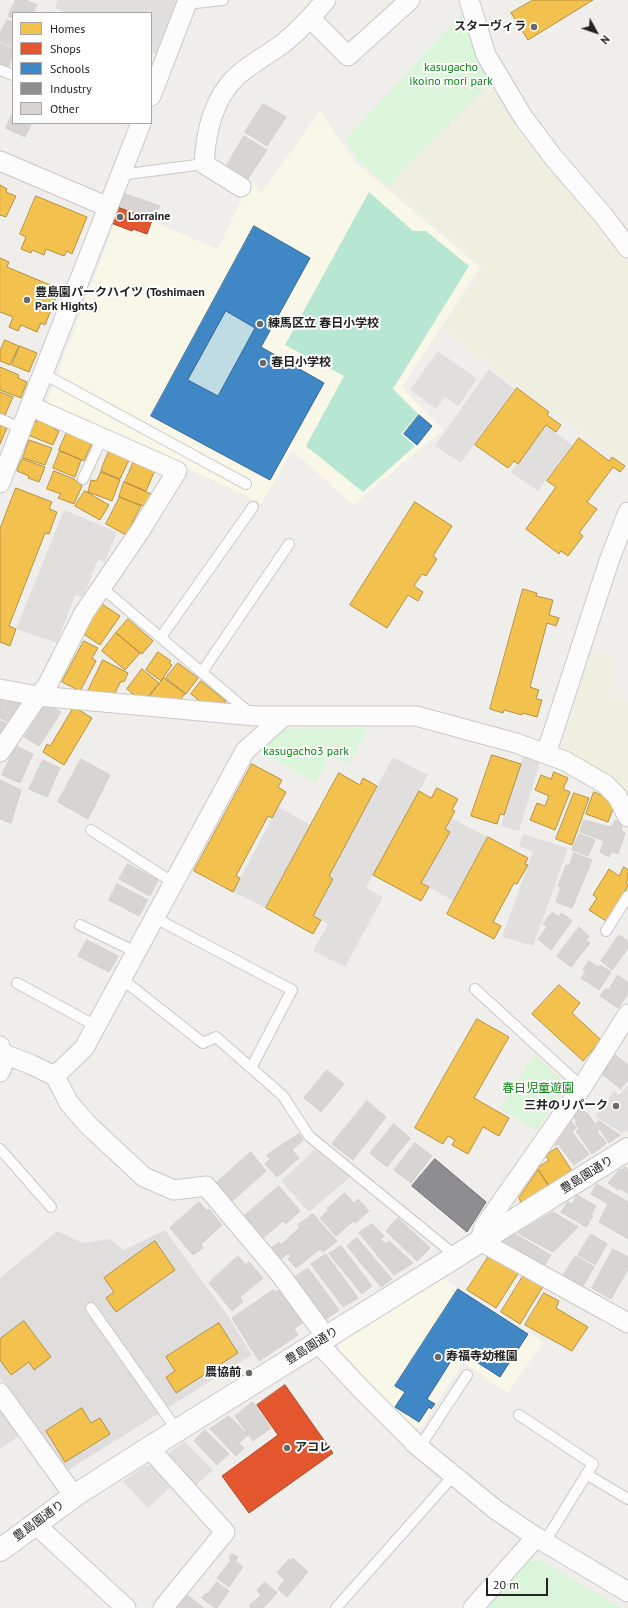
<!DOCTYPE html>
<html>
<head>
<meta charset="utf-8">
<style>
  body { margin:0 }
  #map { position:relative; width:628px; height:1608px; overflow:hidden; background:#f0eeeb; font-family:"PT Sans",sans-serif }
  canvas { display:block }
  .legend { position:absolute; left:12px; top:12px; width:140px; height:112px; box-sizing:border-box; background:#fff; border:1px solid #a7a7a7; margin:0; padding:5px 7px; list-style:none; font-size:12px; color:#222 }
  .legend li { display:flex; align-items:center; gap:8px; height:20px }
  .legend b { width:20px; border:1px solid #a7a7a7 }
  .north { position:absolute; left:576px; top:12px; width:40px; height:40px; -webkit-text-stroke:3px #fff; paint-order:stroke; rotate:130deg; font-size:11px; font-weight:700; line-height:16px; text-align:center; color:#222 }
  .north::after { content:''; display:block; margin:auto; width:14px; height:18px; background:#222; clip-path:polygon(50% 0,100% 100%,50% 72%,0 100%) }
  .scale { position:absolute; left:486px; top:1578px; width:62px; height:18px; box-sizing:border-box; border:2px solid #222; border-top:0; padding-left:5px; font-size:12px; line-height:14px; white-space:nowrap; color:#222; -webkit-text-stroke:3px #fff; paint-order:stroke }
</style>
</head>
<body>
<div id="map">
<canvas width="628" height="1608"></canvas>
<ul class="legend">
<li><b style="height:11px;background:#f2c14e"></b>Homes</li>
<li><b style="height:11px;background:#e4572e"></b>Shops</li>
<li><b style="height:11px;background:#3f88c5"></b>Schools</li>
<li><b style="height:11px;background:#8d8d92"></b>Industry</li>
<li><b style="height:11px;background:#d7d4d2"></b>Other</li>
</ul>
<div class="north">N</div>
<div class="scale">20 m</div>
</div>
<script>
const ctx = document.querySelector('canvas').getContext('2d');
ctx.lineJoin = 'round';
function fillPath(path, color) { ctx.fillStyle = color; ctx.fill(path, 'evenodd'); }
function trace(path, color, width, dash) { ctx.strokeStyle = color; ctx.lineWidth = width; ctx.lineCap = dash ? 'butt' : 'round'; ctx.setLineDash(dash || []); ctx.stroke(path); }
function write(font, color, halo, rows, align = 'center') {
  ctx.font = font + ' "PT Sans","Noto Sans JP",sans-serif'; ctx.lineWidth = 4; ctx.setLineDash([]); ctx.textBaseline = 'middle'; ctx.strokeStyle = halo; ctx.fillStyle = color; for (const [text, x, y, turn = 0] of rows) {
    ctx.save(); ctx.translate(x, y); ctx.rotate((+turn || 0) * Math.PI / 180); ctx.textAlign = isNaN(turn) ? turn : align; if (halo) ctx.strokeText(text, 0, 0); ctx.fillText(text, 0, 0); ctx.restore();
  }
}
const residential = new Path2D(`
  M165,1230L227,1315L252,1355L67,1471L0,1377V1278L57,1231L83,1243L110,1239L124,1250Z`);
const education = new Path2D(`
  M320,111L356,163L480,267L402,387L443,430L353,505L292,450L262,503L46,404L114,225L146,237L153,222L218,249L243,196L254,182L261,193Z
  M442,1278L543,1342L508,1393L463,1362L421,1427L411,1428L338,1352L340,1343Z`);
const farmland = new Path2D(`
  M493,86L513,123L536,154L591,215L628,264V466L516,386L443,328L483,267L390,187Z
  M595,653L616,657L608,696L628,703V794L624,795L604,771L562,752L587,659Z`);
const park = new Path2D(`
  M461,14L491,83L388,186L358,160L346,139Z
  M368,728L348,765L330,755L316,783L258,750L280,729Z
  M534,1055L565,1083L563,1091L536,1130L500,1108Z
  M539,1559L621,1608H485L524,1563Z`);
const pitch = new Path2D(`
  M369,192L413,231H426L469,266L393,389L418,414L401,434L415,446L363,492L306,446L344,376L285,345Z`);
const parking = new Path2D(`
  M58,0H179L158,55L151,52V13H67L55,8Z
  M438,351L477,379L458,406L445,397L436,409L410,390Z
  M489,369L514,389L461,463L435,446Z
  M546,425L572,445L538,491L511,472Z
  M64,510L117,532L105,562L98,559L83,597L75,595L57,643L16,629Z
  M523,755L541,759L519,831L501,826Z
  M393,757L428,775L366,888L383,897L345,967L313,951L328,924L313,916L333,879L329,876Z
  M278,807L311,825L266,908L233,892Z
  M451,818L488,837L454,901L421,883L450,832L445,829Z
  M523,834L568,848L533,946L502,937L533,852L519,846Z
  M628,1085V1130L622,1133L595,1116L614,1091L619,1095Z
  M315,1149L350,1177L309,1212L281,1181Z
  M0,1408L20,1435L0,1449Z
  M184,1441L213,1470L194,1487L168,1461L169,1453Z
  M154,1465L172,1486L148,1508L123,1481L145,1466Z`);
const water = new Path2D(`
  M226,311L255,328L218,396L188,380Z`);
const homes = new Path2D(`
  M533,0H593L528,40L511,13Z
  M0,185L7,189L6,192L16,196L6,217L0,215Z
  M36,196L87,217L72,254L67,251L64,256L46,249L44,255L32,250L31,253L21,249L26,237L20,234Z
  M0,258L9,262L7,267L60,289L45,325L41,323L37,332L21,325L18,331L9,327L13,317L0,312Z
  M5,340L19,346L10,365L0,361V351Z
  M20,346L37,353L29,372L12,365Z
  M0,367L19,375L18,378L27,382L21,398L0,390Z
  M517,388L549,412L547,415L561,425L556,432L546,425L518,464L514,461L508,468L475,445Z
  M0,392L13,397L5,415L0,413Z
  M37,419L55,426L54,429L59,431L53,445L28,435L34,421L36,422Z
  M0,425L7,428L0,444Z
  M67,432L92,443L84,461L59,450Z
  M579,438L609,461L612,457L625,466L620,472L613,467L587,502L597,509L579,533L583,536L568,556L561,551L559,554L526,529L556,487L547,481Z
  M29,440L52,448L45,465L23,458Z
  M60,451L81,460L75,477L53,468Z
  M109,451L129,460L120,479L101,471Z
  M22,459L45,467L39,482L28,478L29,476L17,471Z
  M134,461L155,470L146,491L125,482Z
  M54,471L74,479L82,486L74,504L58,498L61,494L47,489Z
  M101,472L120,480L112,501L88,492L91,480L96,481Z
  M124,482L153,495L146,507L119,497Z
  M16,488L52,502L49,509L57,512L49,534L45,533L9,626L16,629L10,646L0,642V529Z
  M85,491L109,505L100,520L75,506Z
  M120,497L141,506L126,535L106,524Z
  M415,502L452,526L433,556L437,559L426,576L422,574L414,586L423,592L418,601L408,595L387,628L350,605Z
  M523,589L537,593L536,596L553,600L549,615L559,618L556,626L547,623L530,687L539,690L536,699L542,700L537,717L523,713L522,715L504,710L503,713L490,709Z
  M102,604L120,616L100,645L82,633Z
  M128,619L153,641L142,654L116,633Z
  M116,633L140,653L125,670L102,651Z
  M84,641L98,648L92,658L96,661L80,691L62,682Z
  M158,652L171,661L169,663L172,665L161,681L146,670Z
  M103,660L128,673L124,682L121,681L113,697L86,695Z
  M178,663L198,678L186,694L166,678Z
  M142,669L159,683L146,699L140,695L138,698L127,689Z
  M164,678L185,694L177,703L147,700Z
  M201,681L226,701L220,710L207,707L191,694Z
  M74,707L92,718L64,765L43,752L47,744L50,746Z
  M492,755L521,764L504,815L500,814L497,824L471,816Z
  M252,764L282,780L278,787L286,792L272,818L268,816L236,876L240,878L233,892L194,871Z
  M554,772L568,778L563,789L570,792L555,830L530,820L537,803L545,806L549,796L535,790L541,775L551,779Z
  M339,773L360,785L363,778L377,786L329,876L333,879L313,916L321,920L313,934L266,908Z
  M437,788L458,799L452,810L455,811L445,829L450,832L421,883L429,887L421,901L373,875L419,791L431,798Z
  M594,792L608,798L613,809L608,822L586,814Z
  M574,793L589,798L572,845L556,839Z
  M488,837L528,858L525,864L528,865L517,884L514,883L493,922L501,926L494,939L447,914Z
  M624,867L628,870V880L626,882L628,886L606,921L589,910L597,898L593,895L609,869L619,876Z
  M559,985L580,1003L572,1013L601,1040L583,1061L532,1014Z
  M477,1019L509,1037L474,1098L509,1118L499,1136L483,1127L468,1154L452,1145L455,1140L448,1136L443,1144L415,1128Z
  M557,1148L572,1171L549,1186L537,1168L549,1160L545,1156Z
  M538,1170L549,1186L521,1203L519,1198Z
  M155,1241L175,1270L116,1312L106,1298L114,1292L104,1278Z
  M490,1254L519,1272L496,1308L467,1290Z
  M525,1273L544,1285L520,1324L501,1312Z
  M544,1293L559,1301L556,1308L588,1327L572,1351L525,1325Z
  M24,1321L51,1357L34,1370L29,1362L11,1375L0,1360V1339Z
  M219,1323L238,1353L176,1393L166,1377L175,1371L166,1357Z
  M82,1408L91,1423L100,1418L110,1434L65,1462L46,1431Z`);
const shops = new Path2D(`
  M118,207L152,220L147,234L133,229L132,231L111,223Z
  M285,1385L333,1453L249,1513L222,1476L278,1435L257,1405Z`);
const schools = new Path2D(`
  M254,226L310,258L261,347L324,383L270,480L151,416ZM226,311L255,328L218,396L188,380Z
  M419,415L432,426L417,445L404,434Z
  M458,1289L528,1334L500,1377L458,1350L427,1399L435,1404L431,1409L429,1407L419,1422L395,1407L405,1392L395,1386Z`);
const industry = new Path2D(`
  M435,1159L486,1202L467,1232L412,1186Z`);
const building = new Path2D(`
  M16,0H26L37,5L33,13H13V19L8,16Z
  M7,20L13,22V47L0,41V34Z
  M0,43L13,49V56L7,70L0,67Z
  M263,104L286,117L267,146L245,132Z
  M13,112V123H32L25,137L6,128Z
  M244,136L267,150L248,179L227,165Z
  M123,193L160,206L154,219L118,206Z
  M2,696L24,702L10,723L0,718V699Z
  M46,703L61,712L39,746L25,737Z
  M0,721L6,723L0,735Z
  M16,746L33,754L20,783L2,775Z
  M81,759L110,775L88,819L58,802Z
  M43,760L60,768L47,797L29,789Z
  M0,780L21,790L11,823L0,819Z
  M584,820L611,827L615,820L620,822V824L622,825L621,830L625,833L618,854L612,851L609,857L600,852L604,841L580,832Z
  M579,834L595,840L588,856L572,850Z
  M574,853L592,860L572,908L556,902L561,887L558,886L566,865L569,866Z
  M128,864L158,880L150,896L119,879Z
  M117,884L148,900L139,916L109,900Z
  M553,912L558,917L562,913L572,921L551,950L538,939L547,927L543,924Z
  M579,927L589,936L586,940L590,943L571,967L557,956Z
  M619,935L628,941V948L612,970L601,961Z
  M87,940L118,956L109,972L78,956Z
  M589,961L598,967L600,965L611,972L599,990L581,978L586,972L583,970Z
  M618,975L628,983V994L618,1008L600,996L606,988L608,990Z
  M613,1053L628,1065V1079L621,1089L599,1072Z
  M327,1070L344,1084L321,1112L304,1098Z
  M367,1101L386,1117L353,1160L332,1144Z
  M576,1106L588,1114L599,1130L597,1132L607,1143L592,1154L576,1131L579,1128L575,1123L577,1122L571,1113Z
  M571,1121L576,1128L572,1132L589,1154L574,1165L558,1144L556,1146L550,1139Z
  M599,1121L620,1135L609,1143L596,1123Z
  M394,1124L410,1138L387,1167L370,1153Z
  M299,1134L303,1140L292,1150L299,1158L277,1177L265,1164L270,1159L267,1155Z
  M415,1143L432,1156L411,1183L394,1170Z
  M251,1152L266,1171L231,1202L215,1184Z
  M625,1167L628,1170V1194L620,1188L618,1190L608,1183L620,1169L622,1170Z
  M597,1184L628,1202V1239L599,1222L608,1204L591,1194Z
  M279,1186L300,1211L286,1224L283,1221L263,1238L244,1216Z
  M345,1193L354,1203L358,1199L369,1211L355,1223L353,1221L336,1236L320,1218L329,1210L327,1209Z
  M577,1195L596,1206L591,1215L593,1216L586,1227L561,1212L568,1202L572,1204Z
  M199,1202L207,1211L209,1209L222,1225L201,1244L203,1248L193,1255L170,1228Z
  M553,1212L578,1227L553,1252L518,1233Z
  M313,1214L337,1241L323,1252L320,1249L296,1268L288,1259L291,1256L288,1253L279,1261L269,1250L279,1242L281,1245L300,1227L298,1225Z
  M398,1218L430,1248L417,1261L386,1231Z
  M372,1224L384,1236L381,1240L386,1244L389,1241L413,1263L394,1275L359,1233Z
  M513,1233L551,1255L543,1268L501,1244Z
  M591,1234L607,1244L595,1265L578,1255Z
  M357,1238L392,1279L381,1287L347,1246Z
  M341,1246L372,1286L362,1294L329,1254Z
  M613,1249L628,1257V1269L611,1299L592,1288Z
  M326,1254L358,1298L343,1307L311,1264Z
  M238,1256L246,1265L249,1262L263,1278L240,1297L243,1302L232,1311L209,1283Z
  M576,1256L594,1267L583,1286L580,1284L578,1287L562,1277Z
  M308,1268L339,1310L326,1319L294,1278Z
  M283,1287L305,1321L294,1329L298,1335L259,1361L232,1318L273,1290L276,1292Z
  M253,1402L271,1428L253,1441L235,1416Z
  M229,1416L248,1435L239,1443L244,1448L236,1456L210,1429Z
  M205,1430L229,1454L217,1465L194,1441Z
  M232,1554L238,1557L235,1561L243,1567L229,1587L217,1578L231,1560L229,1558Z
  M293,1558L308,1572L287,1597L278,1589L285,1580L277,1573L289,1559L291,1561Z
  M217,1582L229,1591L217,1608H215L202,1598L206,1593L207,1594Z
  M265,1582L277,1593L263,1608H251L249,1606L261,1595L257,1590Z
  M186,1594L204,1608H176Z`);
const service = new Path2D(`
  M186,4L223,0
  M0,70L13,75
  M120,175L204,164
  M42,373L246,484
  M0,419L21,428
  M83,479L102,438
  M101,587L251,714
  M161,637L253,507
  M202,672L289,544
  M91,830L174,883
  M155,918L292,990L251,1068
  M80,925L136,952
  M606,931L628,896
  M122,979L203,1043L216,1037L283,1096L309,1136L456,1256
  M17,983L96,1026
  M475,989L582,1087
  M0,1149L51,1207
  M91,1308L177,1430
  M519,1415L593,1464L544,1543
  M419,1448L467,1375
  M586,1474L628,1499
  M336,1608L453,1476`);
const minor = new Path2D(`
  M469,0L486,55L523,117L553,157L603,215L628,248
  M310,18L348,56L410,0
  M151,96L188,0
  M0,161L108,207
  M241,187L204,164C206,131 213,98 238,75C251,64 267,55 281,45C298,32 312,16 326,0
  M0,483L141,123
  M0,689L38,696L255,716H416L516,743L565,761L605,784L617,796L628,817
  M0,752L38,696L47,686L84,613L140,531L177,471L30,406
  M546,754L609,561L628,512
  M628,1014L582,1087L484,1227L480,1241L628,1323
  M0,1046L2,1067L0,1072
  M1,1053L30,1064L55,1076L69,1103L88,1125L144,1177L174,1190L206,1186L280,1274L326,1337
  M55,1076L84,1048L245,751L283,717
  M317,1342L362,1390L411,1439L414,1443L496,1510L536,1537L628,1592
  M0,1393L74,1496
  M149,1448L225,1532L163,1608
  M35,1524L126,1608
  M473,1608L536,1537`);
const tertiary = new Path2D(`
  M0,1550L74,1496L149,1448L628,1149`);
const markers = [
  [534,27,4,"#6a6968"],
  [120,217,4,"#6a6968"],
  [27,300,4,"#6a6968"],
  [260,324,4,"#6a6968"],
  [263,363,4,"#6a6968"],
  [616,1106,4,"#6a6968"],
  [438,1357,4,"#6a6968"],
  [249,1373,4,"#6a6968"],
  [287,1448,4,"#6a6968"]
];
const poiNames = [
  ["スターヴィラ",526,27,"right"],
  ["Lorraine",128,217],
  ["豊島園パークハイツ (Toshimaen",35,293],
  ["Park Hights)",35,307],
  ["練馬区立 春日小学校",268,324],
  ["春日小学校",271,363],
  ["三井のリパーク",608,1106,"right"],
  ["寿福寺幼稚園",446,1357],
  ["農協前",241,1373,"right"],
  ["アコレ",295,1448]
];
const parkNames = [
  ["kasugacho",451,68],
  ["ikoino mori park",451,82],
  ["kasugacho3 park",306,752],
  ["春日児童遊園",538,1089]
];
const streetNames = [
  ["豊島園通り",587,1175,-32],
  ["豊島園通り",312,1346,-32],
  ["豊島園通り",39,1521,-36]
];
fillPath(residential, '#dfdedc');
fillPath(education, '#f8f7e8');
fillPath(farmland, '#efefdf');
fillPath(park, '#daf5da');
fillPath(pitch, '#b7e6d2');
fillPath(parking, '#e0dfde');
fillPath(water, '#bfdbe3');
fillPath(homes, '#f2c14e');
trace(homes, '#b49141', 1);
fillPath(shops, '#e4572e');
trace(shops, '#aa472a', 1);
fillPath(schools, '#3f88c5');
trace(schools, '#366994', 1);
fillPath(industry, '#8d8d92');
trace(industry, '#6d6d70', 1);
fillPath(building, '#d7d4d2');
trace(building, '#d3d0cc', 1);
trace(service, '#c9c8c7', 12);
trace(minor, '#c9c8c7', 21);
trace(tertiary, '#c9c8c7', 24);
trace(service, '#fdfcfc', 10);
trace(minor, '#fdfcfc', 19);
trace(tertiary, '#fdfcfc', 22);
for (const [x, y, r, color] of markers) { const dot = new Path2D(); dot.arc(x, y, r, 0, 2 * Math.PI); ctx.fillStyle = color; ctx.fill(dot); trace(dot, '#fff', 1.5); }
write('bold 12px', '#222', '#fff', poiNames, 'left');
write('12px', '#0c8416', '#fff', parkNames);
write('12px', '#222', '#fff', streetNames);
</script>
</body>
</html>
